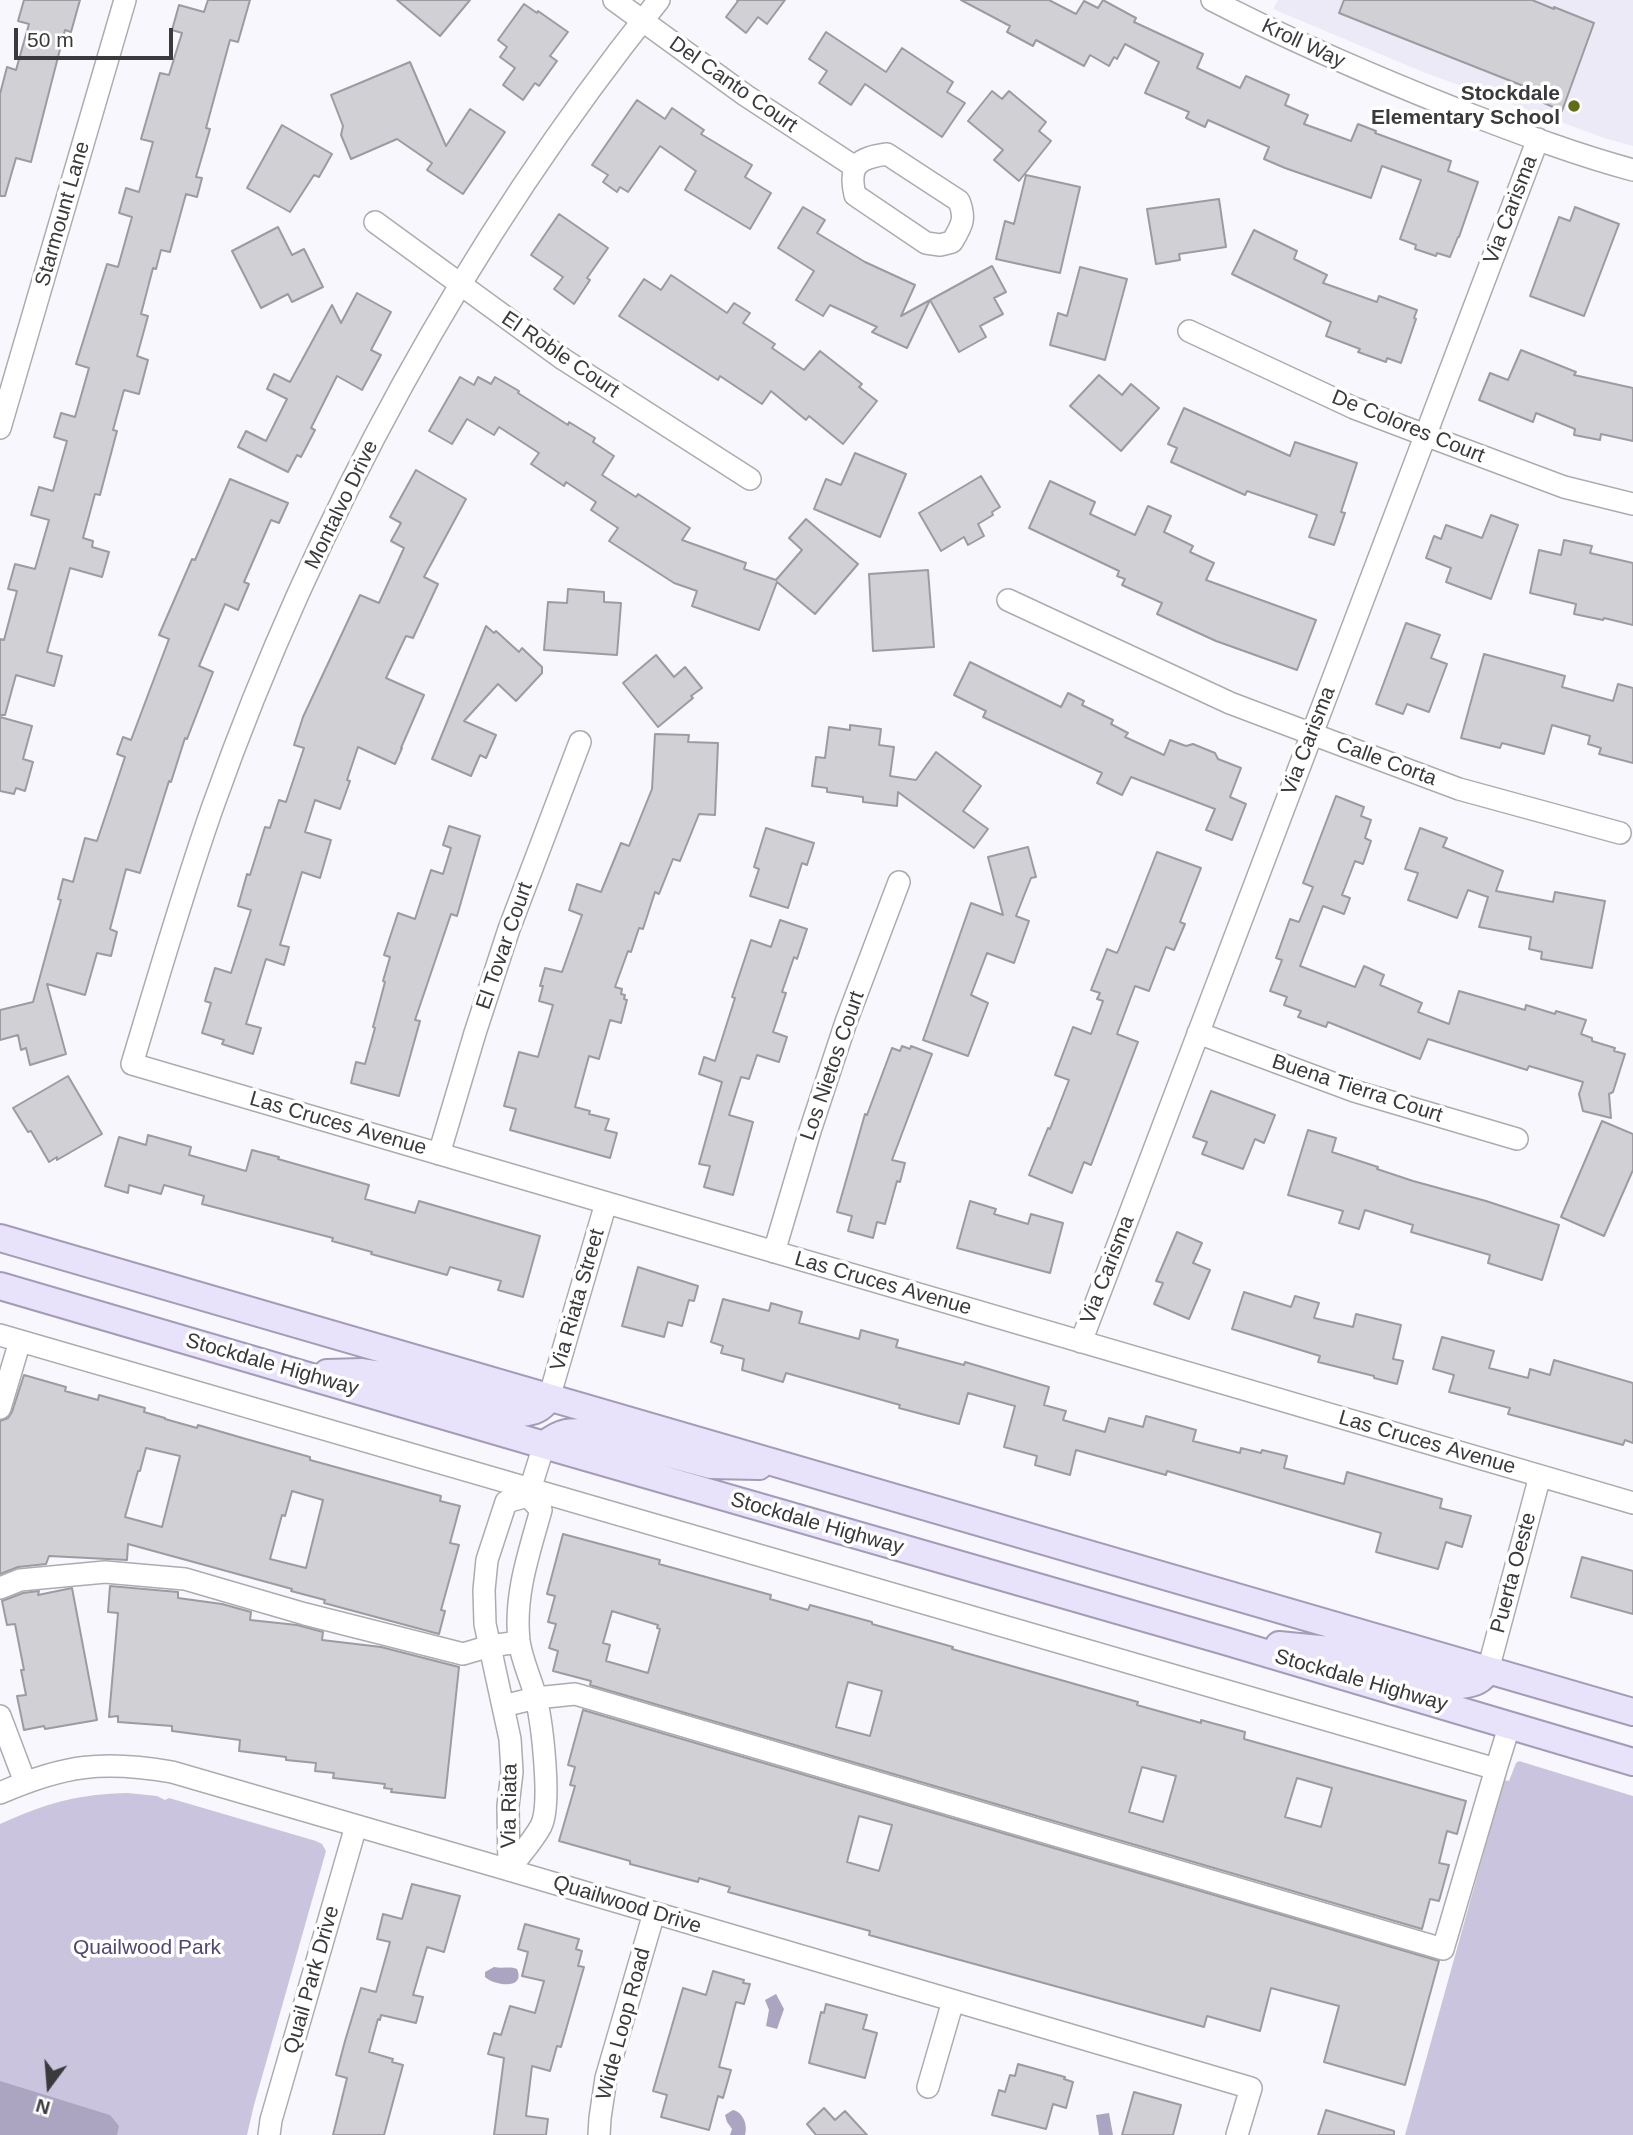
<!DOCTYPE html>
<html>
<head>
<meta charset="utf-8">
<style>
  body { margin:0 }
  #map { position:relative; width:1633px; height:2135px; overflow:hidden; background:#f8f7fd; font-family:Helvetica,sans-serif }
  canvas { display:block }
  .north { position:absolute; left:14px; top:2051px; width:70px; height:70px; -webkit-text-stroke:5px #fff; paint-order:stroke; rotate:196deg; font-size:19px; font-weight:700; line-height:28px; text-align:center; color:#3a3a3c }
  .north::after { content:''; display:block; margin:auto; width:24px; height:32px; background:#3a3a3c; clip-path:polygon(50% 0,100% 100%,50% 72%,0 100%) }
  .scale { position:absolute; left:14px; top:28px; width:159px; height:32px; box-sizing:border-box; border:4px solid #3a3a3c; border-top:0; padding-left:9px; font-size:21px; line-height:24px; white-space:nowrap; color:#3a3a3c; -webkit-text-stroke:5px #fff; paint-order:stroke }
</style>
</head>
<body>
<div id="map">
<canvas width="1633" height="2135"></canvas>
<div class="north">N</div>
<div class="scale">50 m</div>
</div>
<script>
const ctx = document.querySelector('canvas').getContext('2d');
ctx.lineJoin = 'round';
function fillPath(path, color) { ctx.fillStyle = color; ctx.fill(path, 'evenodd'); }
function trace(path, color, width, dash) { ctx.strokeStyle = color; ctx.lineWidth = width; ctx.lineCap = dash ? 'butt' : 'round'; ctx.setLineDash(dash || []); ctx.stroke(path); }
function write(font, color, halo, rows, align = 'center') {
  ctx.font = font + ' Helvetica,sans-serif'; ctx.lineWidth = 7; ctx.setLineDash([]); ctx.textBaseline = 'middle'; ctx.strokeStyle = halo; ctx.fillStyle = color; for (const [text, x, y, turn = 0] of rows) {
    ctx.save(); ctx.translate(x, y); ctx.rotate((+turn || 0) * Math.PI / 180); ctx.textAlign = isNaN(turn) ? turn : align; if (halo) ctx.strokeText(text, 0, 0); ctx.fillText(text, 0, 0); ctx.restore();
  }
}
const built = new Path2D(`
  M1278,0H1633V146L1607,139L1423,72L1273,9Z`);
const green = new Path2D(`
  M1519,1761L1633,1796V2135H1405L1504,1780L1509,1781L1516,1763Z
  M128,1793L157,1796L165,1800L169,1798L316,1841L322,1844L326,1851L254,2105L247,2135H0V1824C46,1803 78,1794 128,1793Z`);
const water = new Path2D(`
  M494,1967C502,1969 510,1966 517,1969C526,1990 495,1986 485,1977V1972Z
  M776,1994L784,2009L777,2029L766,2026L769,2010L765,2000Z
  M0,2081L110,2115L119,2126L117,2135H0Z
  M733,2110C743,2112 748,2125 745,2135H730L732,2129L727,2122L725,2115Z
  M1109,2113L1113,2135H1099L1096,2115Z`);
const building = new Path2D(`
  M24,0H80L71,32L65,30L31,162L16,158L5,196H0V94L7,67L16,70L29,24L18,21Z
  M208,0H250L238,42L230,40L206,128L210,129L196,177L202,178L197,197L186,194L170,252L161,250L156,269L153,268L141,314L148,316L137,356L148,360L139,394L124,390L113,430L117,431L100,495L95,494L83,538L93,541L92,547L109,552L102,577L70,568L47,652L62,656L54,686L16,675L5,715H0V639L4,640L17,591L8,589L15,564L35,569L49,520L31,515L39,487L53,491L67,441L54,437L61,413L75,417L89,368L76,364L107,264L118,267L132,217L119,213L126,188L139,192L153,142L141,139L160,73L169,75L182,33L172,30L179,5L204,12Z
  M397,0H470L440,36Z
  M737,0H785L767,24L758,17L746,33L726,17L738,1Z
  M961,0H1049L1076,14L1084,1L1098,8L1103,0L1136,18L1134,22L1203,54L1197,68L1240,88L1246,76L1289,95L1285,105L1308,115L1304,124L1351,141L1358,124L1376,131L1375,133L1451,161L1448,171L1478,182L1459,237H1458L1450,257L1437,253L1436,256L1415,249L1416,245L1400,239L1421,180L1382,166L1371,198L1285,168L1264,159L1269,147L1208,120L1205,127L1186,118L1189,112L1145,93L1159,62L1125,44L1117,59L1114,57L1109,66L1090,55L1084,66L1036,40L1033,46L1007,32L1010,26Z
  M1344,0H1532L1554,9V7L1594,23L1562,111L1524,94L1526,87L1339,13Z
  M524,4L537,13L538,11L568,32L550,56L557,61L539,86L535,83L523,100L503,85L515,68L500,57L507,47L498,40Z
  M826,32L886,72L902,48L953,82L947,92L965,103L942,137L865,84L851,105L819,83L827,71L809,59Z
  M410,62L446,146L470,109L505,132L463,194L427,170L432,163L397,139L351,159L341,135L343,126L331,95Z
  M992,91L1002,99L1009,91L1046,122L1039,131L1051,141L1019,181L994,160L1003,150L968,121Z
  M637,100L665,119L672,108L704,130L701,134L752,165L745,177L771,193L750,229L685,190L696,171L660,146L628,192L620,187L617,192L603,182L608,175L592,165Z
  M282,125L332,154L319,177L314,175L290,212L247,188Z
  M1026,175L1080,187L1060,273L996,259L1005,221L1014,224Z
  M1219,199L1226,247L1179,254L1180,260L1156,264L1147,209Z
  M803,207L825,220L817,233L865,262L915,285L901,316L930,300L907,348L872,332L877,327L830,305L823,316L796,300L814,271L778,248Z
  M1575,207L1619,224L1584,316L1530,296L1559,217L1570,221Z
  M559,214L608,248L587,278L590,280L574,304L554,289L563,277L531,255Z
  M278,227L292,255L304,249L323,287L292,302L288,294L261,308L232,251Z
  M1254,230L1297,251L1294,259L1327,275L1323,283L1377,302L1379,296L1417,310L1414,318L1416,319L1401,363L1387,358L1386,362L1358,352L1360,349L1326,336L1331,322L1232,274Z
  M992,266L1006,292L994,298L1003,314L980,326L986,337L959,352L930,300Z
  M1080,267L1127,279L1105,360L1050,345L1058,313L1067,316Z
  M671,275L727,313L734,303L750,313L743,323L775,344L772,348L804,370L820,351L862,384L859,387L877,401L843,444L809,416L806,420L771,391L762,404L720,376L718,380L619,316L644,279L661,290Z
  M357,293L391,312L371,350L381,355L362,390L337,376L311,428L315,430L301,457L297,455L288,472L238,447L246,431L266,441L287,399L267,389L274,374L290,382L332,305L341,323Z
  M1521,350L1576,372L1574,375L1633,388V441L1601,434L1600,440L1574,435L1575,429L1536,413L1533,422L1479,400L1490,373L1508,380Z
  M1099,375L1122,395L1131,384L1159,408L1121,451L1070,406Z
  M460,377L474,385L478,377L491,384L495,377L519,391L518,393L568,425L569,422L595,438L593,442L614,456L602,475L636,497L638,494L690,528L682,540L746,563L744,569L776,580L802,550L789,538L806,519L858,564L815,614L777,582L759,630L692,606L697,591L674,583L609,541L618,528L591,510L596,502L566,482L564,486L531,464L539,453L499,427L494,435L467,419L452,444L429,431Z
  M1184,408L1290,456L1295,442L1357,463L1341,512L1345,513L1334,545L1309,537L1317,515L1247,491L1245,495L1171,462L1177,448L1168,444Z
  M855,453L906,474L880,537L814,509L826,479L841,485Z
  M416,470L466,499L424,577L438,584L413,638L406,636L386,678L424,695L401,748H402L395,764L358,747L347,780L350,781L340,809L315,800L305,832L331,840L320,878L302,872L280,945L289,947L284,965L266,959L246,1024L261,1028L253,1054L222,1044L224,1040L202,1033L211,1003L205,1001L215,968L231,973L251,910L238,906L247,874L250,875L265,827L270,828L279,800L286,802L304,748L294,745L303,717L360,595L379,603L404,548L391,541L401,523L390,517Z
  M981,476L1000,507L992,512L993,515L978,524L984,536L968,545L964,537L941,551L919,513Z
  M230,479L288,503L279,523L271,520L244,582L249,584L238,610L225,604L199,666L213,672L187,739L185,738L171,782L169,781L140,873L126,869L110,929L117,932L111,956L97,953L85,995L47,984L66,1054L30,1065L26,1048L21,1050L18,1035L0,1040V1010L33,1002L61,900L58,899L63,879L73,882L85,838L97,841L125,757L117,754L123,737L131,740L169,639L159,635L192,559L195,560Z
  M1050,481L1095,502L1090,514L1135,535L1148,506L1171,516L1164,532L1193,546L1190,552L1214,563L1206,580L1316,620L1297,670L1216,641L1157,614L1162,603L1122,585L1125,579L1117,576L1119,571L1029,528Z
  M1491,515L1518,525L1491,599L1446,582L1451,568L1426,558L1434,536L1441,539L1446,525L1482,538Z
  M1564,540L1592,546L1590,553L1633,563V625L1604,618L1603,620L1574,614L1576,604L1530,593L1539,550L1561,555Z
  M928,570L934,647L873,651L869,574Z
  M568,589L604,592V602L621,603L617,655L544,650L548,602L567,603Z
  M1406,623L1440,635L1431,658L1447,664L1429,712L1407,704L1403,714L1376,704Z
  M486,626L494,633L496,631L519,652L522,648L542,667V673L516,701L498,684L464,721L496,735L486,758L480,755L471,776L432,759Z
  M1484,654L1565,676L1562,687L1613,701L1618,684L1633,688V763L1599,754L1601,748L1588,744L1590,736L1552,725L1544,754L1502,743L1500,748L1461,738Z
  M656,655L674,677L685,667L702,688L691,696L693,698L658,727L623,683Z
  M970,662L1061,707L1068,693L1084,701L1082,705L1113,720L1111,724L1128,733L1125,737L1164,755L1170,740L1186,746L1193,744L1215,753L1218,759L1241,768L1230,797L1246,804L1232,840L1206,830L1215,809L1131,777L1122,795L1097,783L1102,773L983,717L986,711L954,695Z
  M0,717L32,726L23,759L33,762L25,791L16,788L14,794L0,791Z
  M850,725L881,729L879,745L894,747L890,776L916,780L936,752L981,786L963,811L988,829L974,848L898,792L897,806L863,802V797L827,792V788L812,786L816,757L825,758L829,727L850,730Z
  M655,734L689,735L688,742L718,743L715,815L699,814L680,861L673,859L659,894L655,892L643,929L639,928L631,952L628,951L615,987L622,989L621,994L625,995L624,999L627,1000L621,1023L610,1020L599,1059L589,1056L575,1107L590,1111L589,1114L609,1119L605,1130L617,1133L610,1158L510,1130L516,1109L504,1106L519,1052L538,1057L553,1005L539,1001L543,986H540L545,968L562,972L582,915L569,910L577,884L601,892L621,843L629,846L652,789Z
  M1336,796L1364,807L1361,816L1371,820L1365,838L1371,841L1363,864L1355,861L1342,895L1350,898L1344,914L1323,906L1300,966L1355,987L1364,966L1384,975L1380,985L1422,1003L1418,1012L1449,1024L1459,991L1525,1010L1526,1005L1555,1014L1556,1011L1586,1020L1581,1034L1592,1038V1041L1615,1048L1614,1051L1625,1054L1613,1092L1609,1094L1611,1118L1583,1111L1579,1094L1583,1082L1529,1066L1527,1070L1428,1039L1420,1059L1328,1022L1326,1027L1298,1017L1301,1011L1284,1005L1287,997L1270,991L1282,960L1276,958L1290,919L1299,922L1313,887L1303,883Z
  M449,826L480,836L457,916L451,914L415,1020L420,1021L399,1096L351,1083L356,1062L365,1064L375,1028L373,1027L385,982L383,981L390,957L384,955L398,913L415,919L431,870L443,874L451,848L443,845Z
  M766,828L814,843L807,865L802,863L788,908L750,896L759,869L754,867Z
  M1420,828L1447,838L1443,847L1503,871L1496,891L1553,902L1555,892L1605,901L1592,968L1541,959L1542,952L1529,949L1531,937L1479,927L1488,897L1468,890L1457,918L1408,900L1418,873L1405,869Z
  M1028,847L1036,877L1031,878L1016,916L1029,921L1014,963L987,953L971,995L988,1003L968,1056L923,1040L971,903L1003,915L988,857Z
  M1157,852L1201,868L1180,922L1185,924L1174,950L1166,947L1149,991L1135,986L1117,1034L1138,1042L1091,1165L1084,1162L1072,1193L1029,1175L1048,1128L1050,1129L1069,1080L1055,1075L1073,1027L1091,1034L1103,1001L1097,999L1100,993L1091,990L1107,949L1117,953L1119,949Z
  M780,920L807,929L797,959L794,957L782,992L786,993L773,1032L787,1037L779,1062L757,1055L749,1079L741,1077L729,1115L753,1122L733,1195L704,1187L710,1166L699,1164L722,1082L699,1074L704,1057L715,1061L735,998L732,997L751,940L771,947Z
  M902,1046L910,1049L911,1046L932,1054L892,1160L905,1163L900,1182L897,1181L885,1224L877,1222L873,1238L848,1231L852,1216L837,1212L865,1114L867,1115L892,1048L900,1051Z
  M68,1076L102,1134L57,1160V1157L49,1162L31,1131L28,1132L13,1108Z
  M1211,1091L1275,1115L1264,1143L1255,1139L1243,1169L1202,1154L1207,1142L1193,1137Z
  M1602,1121L1633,1134V1170L1604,1236L1561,1217Z
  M1308,1130L1336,1138L1332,1152L1378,1167L1377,1169L1413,1181L1486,1201L1559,1225L1542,1280L1488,1263L1490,1255L1411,1232L1413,1225L1365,1210L1359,1229L1339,1223L1343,1211L1288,1195Z
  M148,1135L191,1147L189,1155L246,1171L252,1150L279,1157L278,1159L369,1185L365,1199L415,1213L419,1201L540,1236L523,1297L498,1290L501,1281L450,1267L447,1275L371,1254L372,1252L332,1241L333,1238L202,1204L204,1196L164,1185L161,1194L129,1185L128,1193L105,1186L119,1137L146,1145Z
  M970,1201L996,1209L994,1214L1028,1224L1031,1214L1063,1223L1050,1273L957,1248Z
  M1177,1232L1202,1243L1193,1263L1210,1270L1189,1319L1154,1304L1163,1283L1156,1281Z
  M638,1267L698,1286L694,1301L689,1300L682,1326L668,1322L664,1337L622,1326Z
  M1244,1292L1291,1307L1295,1296L1319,1303L1314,1318L1353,1327L1356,1314L1401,1325L1393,1359L1403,1361L1397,1384L1374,1378V1376L1318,1362L1320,1356L1232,1329Z
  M723,1299L769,1311L771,1303L802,1312L799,1323L859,1339L861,1330L898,1340L896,1347L964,1365L965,1362L1049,1387L1044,1405L1066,1411L1063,1420L1105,1432L1109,1418L1143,1427L1146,1416L1196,1430L1193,1441L1240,1453L1241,1448L1261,1453L1262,1450L1287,1456L1284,1468L1344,1484L1347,1472L1442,1499L1440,1508L1471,1516L1462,1547L1446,1542L1438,1569L1376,1552L1381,1533L1167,1471L1166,1475L1076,1450L1070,1475L1035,1465L1037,1456L1004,1447L1015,1406L968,1393L959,1424L899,1408L900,1405L786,1373L783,1382L742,1370L744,1359L721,1353L723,1346L711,1342Z
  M1442,1337L1494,1351L1489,1368L1528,1378L1530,1369L1550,1375L1554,1360L1633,1383V1443L1625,1440L1623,1445L1508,1414L1510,1408L1449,1392L1454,1375L1433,1369Z
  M24,1375L66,1387L65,1391L98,1400L99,1395L145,1408L144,1412L165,1418V1419L197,1428L198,1425L246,1439L310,1457V1460L441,1496L440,1501L460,1506L450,1543L459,1545L441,1610L445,1611L439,1634L324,1603L325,1600L291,1591L292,1589L128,1544L127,1560L49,1556L46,1564L18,1567L0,1574V1421L8,1418L12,1412ZM146,1448L180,1456L162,1527L125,1517L138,1471H140ZM292,1491L323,1500L306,1568L270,1559L282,1515L285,1516Z
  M563,1534L660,1560L659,1564L771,1595L770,1599L808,1610L810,1605L872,1622V1624L953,1647L952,1649L1138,1702L1137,1705L1201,1723V1720L1245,1732L1244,1739L1466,1801L1457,1834L1447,1831L1439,1863L1449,1865L1439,1901L1430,1899L1422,1929L590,1685L591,1681L553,1671L558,1651L549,1648L556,1624L548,1622L555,1596L547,1594ZM612,1611L658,1625L657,1628L660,1629L648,1673L606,1661L610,1645L603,1643ZM848,1682L882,1691L870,1736L836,1727ZM1142,1767L1176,1776L1163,1822L1129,1812ZM1297,1778L1332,1788L1321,1827L1285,1817Z
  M1582,1557L1633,1571V1614L1571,1597Z
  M110,1586L178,1592V1598L222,1604L251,1612L250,1620L297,1625L323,1632L322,1640L381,1647L459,1667L445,1798L391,1792L392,1789L384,1788L385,1784L333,1778L334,1773L315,1771L316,1763L286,1760V1757L239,1751L240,1740L172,1731V1726L118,1722V1716L109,1717L118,1613L108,1612Z
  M72,1588L97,1720L45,1729L44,1726L24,1730L17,1696L26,1695L21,1670H24L15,1624L7,1625L2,1601L23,1593L39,1591L38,1595Z
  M583,1710L1439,1961L1405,2085L1324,2062L1339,2006L1271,1988L1260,2031L1207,2016L1204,2027L869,1935L870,1931L728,1892L730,1887L699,1878L698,1882L630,1864V1861L559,1841L575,1786L570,1785L575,1767L568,1765ZM859,1816L892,1825L879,1871L847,1862Z
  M412,1884L460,1896L444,1952L427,1947L413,1995L423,1997L416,2023L381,2015L380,2020L378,2019L369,2052L393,2059L392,2062L403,2065L384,2135H333L347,2078L336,2075L345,2041L361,1988L376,1992L390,1942L377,1939L383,1914L402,1919Z
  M525,1924L579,1939L576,1949L582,1951L578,1966L584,1967L561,2047L557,2046L550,2071L532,2066L526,2116L548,2119L546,2135H494L504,2058L488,2054L494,2033L501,2035L510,2006L535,2013L544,1981L522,1976L528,1952L518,1949Z
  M713,1971L744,1980L743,1983L750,1984L744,2004L736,2002L719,2067L731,2070L723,2098L718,2096L709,2130L661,2117L667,2095L653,2091L683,1988L706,1995Z
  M826,2004L867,2015L863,2029L877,2033L865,2078L809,2063L821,2012L824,2013Z
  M1018,2064L1065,2077L1064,2079L1073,2082L1066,2108L1053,2104L1046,2129L992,2115L999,2090L1005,2092L1010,2075L1015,2076Z
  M1134,2092L1181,2105L1173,2135H1122Z
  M824,2108L835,2120L845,2111L867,2135H816L807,2124Z
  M1326,2110L1394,2131V2135H1318Z`);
const minor = new Path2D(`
  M614,0L745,95L855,167
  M659,0C469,236 314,521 213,806C183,891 158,978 132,1064L1633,1503
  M1212,0C1291,41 1373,76 1456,109C1514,131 1573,154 1633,170
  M887,154L959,201C966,219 962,225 952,242L940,245L926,243L855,195C848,165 858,158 887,154Z
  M375,222L563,359L750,479
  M1189,331L1354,408L1425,435L1564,487L1633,504
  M0,428L125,0
  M1008,600L1230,703L1312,734L1459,789L1620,833
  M1198,1033L1354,1091L1517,1139
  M439,1154L475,1033L509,929L580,742
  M774,1252L810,1131L846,1022L899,882
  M0,1335L1496,1769L1510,1724
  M1081,1342L1538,139
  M549,1398L606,1203
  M0,1408L20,1341
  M528,1496L544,1445
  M0,1588L20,1580L105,1572L185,1579L305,1614L463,1654L490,1646L519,1642
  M1488,1670L1540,1476
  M503,1706L536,1698L575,1694L1443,1949L1496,1769
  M0,1716L25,1782
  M0,1793C64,1765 103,1760 172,1772L509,1870L1251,2088L1237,2135
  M509,1870L508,1806L512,1772L510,1739L485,1624L484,1590L487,1560L506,1502L528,1496
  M509,1870C519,1856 533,1841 541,1826C552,1804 542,1723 536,1698C531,1679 522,1661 519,1641C514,1595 529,1553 541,1510L528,1496
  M928,2087L953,2001
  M269,2135L271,2120L356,1826
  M599,2135L600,2118L606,2078L654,1913`);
const major = new Path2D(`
  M0,1238L1633,1712
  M0,1286L544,1445L1225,1641L1633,1762
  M327,1373L362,1372L382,1375L521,1413C534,1412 541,1409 549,1398
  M544,1445C561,1431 570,1431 592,1433L710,1465L759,1466
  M1279,1645L1330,1650L1462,1685C1475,1683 1481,1681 1488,1670`);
const markers = [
  [1574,106,7,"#616d16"]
];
const streetNames = [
  ["Kroll Way",1303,44,25],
  ["Del Canto Court",733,85,35],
  ["Via Carisma",1511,210,-69],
  ["Starmount Lane",63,214,-74],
  ["El Roble Court",560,355,34],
  ["De Colores Court",1408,427,22],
  ["Montalvo Drive",342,505,-64],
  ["Via Carisma",1309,741,-69],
  ["Calle Corta",1386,762,20],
  ["El Tovar Court",505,946,-71],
  ["Los Nietos Court",833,1066,-71],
  ["Buena Tierra Court",1357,1089,18],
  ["Las Cruces Avenue",338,1124,16],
  ["Via Carisma",1108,1270,-69],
  ["Las Cruces Avenue",883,1284,16],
  ["Via Riata Street",578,1300,-74],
  ["Stockdale Highway",272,1365,16],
  ["Las Cruces Avenue",1427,1443,16],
  ["Stockdale Highway",817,1524,16],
  ["Puerta Oeste",1514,1573,-75],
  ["Stockdale Highway",1361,1681,16],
  ["Via Riata",510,1806,-89],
  ["Quailwood Drive",627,1905,17],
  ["Quail Park Drive",312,1980,-74],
  ["Wide Loop Road",624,2024,-75]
];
const poiNames = [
  ["Stockdale",1560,94],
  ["Elementary School",1560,118]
];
const parkNames = [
  ["Quailwood Park",147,1948]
];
fillPath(built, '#edeaf7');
fillPath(green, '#cbc4df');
fillPath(water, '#aca5c1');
fillPath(building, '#d1d0d5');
trace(building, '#9d9ba1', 2);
trace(minor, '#acabb0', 24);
trace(major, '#a39bb7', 30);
trace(minor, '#fff', 21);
trace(major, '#e9e2fb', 26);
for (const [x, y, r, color] of markers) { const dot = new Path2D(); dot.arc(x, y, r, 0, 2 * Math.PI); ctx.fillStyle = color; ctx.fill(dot); trace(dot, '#fff', 2.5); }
write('21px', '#3a3a3c', '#fff', streetNames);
write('bold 21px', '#3a3a3c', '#fff', poiNames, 'right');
write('21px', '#534671', '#fff', parkNames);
</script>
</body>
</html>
